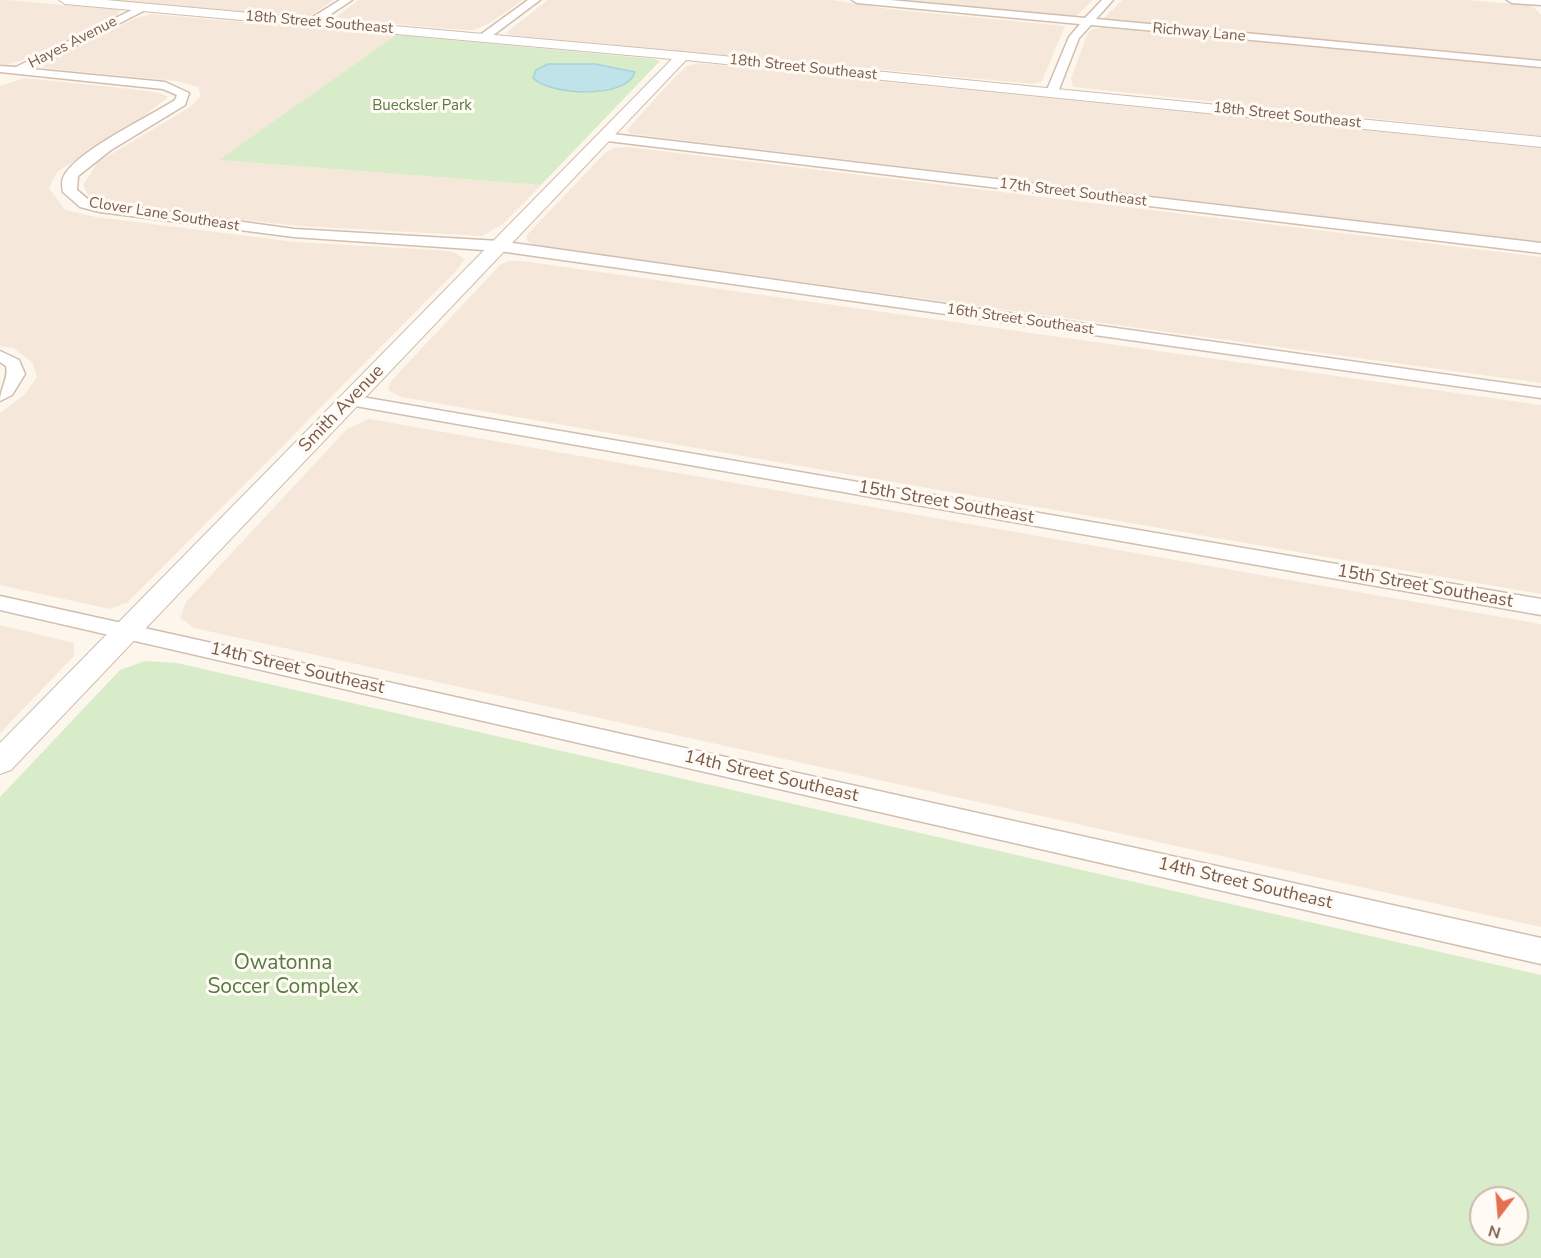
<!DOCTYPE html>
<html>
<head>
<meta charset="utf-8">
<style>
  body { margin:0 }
  #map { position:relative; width:1541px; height:1258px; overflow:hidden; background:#fdf6ec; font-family:"Nunito Sans",sans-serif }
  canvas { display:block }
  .north { position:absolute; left:1469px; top:1186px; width:60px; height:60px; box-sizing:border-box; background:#fffaf3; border:2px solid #cabbb1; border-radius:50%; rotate:196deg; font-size:16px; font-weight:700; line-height:24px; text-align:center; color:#7a5c4d }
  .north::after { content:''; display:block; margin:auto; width:21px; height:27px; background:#e76f51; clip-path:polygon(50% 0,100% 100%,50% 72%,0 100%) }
</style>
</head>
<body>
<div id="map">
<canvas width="1541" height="1258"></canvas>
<div class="north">N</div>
</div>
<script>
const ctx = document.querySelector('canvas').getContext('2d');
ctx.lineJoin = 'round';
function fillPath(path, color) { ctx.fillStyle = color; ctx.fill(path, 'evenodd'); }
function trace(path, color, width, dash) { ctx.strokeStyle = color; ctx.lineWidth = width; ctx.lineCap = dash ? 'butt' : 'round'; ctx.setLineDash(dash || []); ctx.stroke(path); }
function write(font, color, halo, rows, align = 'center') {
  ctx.font = font + ' "Nunito Sans",sans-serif'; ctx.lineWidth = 6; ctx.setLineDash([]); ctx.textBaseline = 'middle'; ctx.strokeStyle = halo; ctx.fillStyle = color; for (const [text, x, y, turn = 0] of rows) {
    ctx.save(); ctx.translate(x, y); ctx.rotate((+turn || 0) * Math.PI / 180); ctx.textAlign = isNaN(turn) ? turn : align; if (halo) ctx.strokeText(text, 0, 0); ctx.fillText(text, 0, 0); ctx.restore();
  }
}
const residential = new Path2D(`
  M0,0H7L120,10L117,16L29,58L6,65L0,64Z
  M107,0H334L309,17Z
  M359,0H523L488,24L473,30H463L350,20L336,17Z
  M548,0H832L889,9L1065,26L1042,81L1034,84L510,35L506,33Z
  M880,0H1093L1076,16L1061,17Z
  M1122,0H1466L1527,5L1534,7L1541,15V60L1112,22L1103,19Z
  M151,14L396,35L220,160L541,185L503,224L482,236L299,226L187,214L120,204L89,196L83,185L98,162L190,107L201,96L198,87L177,81L43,68L45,63L136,18Z
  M1103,28L1541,68V136L1073,87L1071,78L1087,35L1092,29Z
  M699,63L1541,148V242L631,134L627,130L672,80L687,66Z
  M24,78L131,89L160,93L168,97L139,120L57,172L49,188L65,210L96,217L296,242L437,250L453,252L465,259L455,272L128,602L110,609L0,585V413L24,395L37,377L32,362L13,348L0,346V86Z
  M628,147L1541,257V383L539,246L528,242L526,236L605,153L614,148Z
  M508,261H522L1541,405V594L401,397L388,390L391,381L500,265Z
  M369,419L1541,624V927L194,628L180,618L186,602L347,429Z
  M0,625L74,643V656L0,733Z`);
const green = new Path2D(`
  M396,35L654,59L660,61L541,185L219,160Z
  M145,661L177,663L1541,975V1258H0V797L120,670ZM1481,1198H1517V1234H1481Z`);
const water = new Path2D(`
  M548,64H595L635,72C627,100 549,95 533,78L536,70Z`);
const minor = new Path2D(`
  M340,0H352L316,24H308V20Z
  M528,0H540L488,39H480V35Z
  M852,0H890L1085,18L1102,0H1113L1096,19L1541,61V67L1091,25L1079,38L1058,92L1052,96L1046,92L1069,37L1080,24L857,3Z
  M1507,0H1541V5L1512,3Z
  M142,5L151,7L31,69L165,82L189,93L185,105L111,150L78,176L77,190L90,201L294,229L499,241L1541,388V398L499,251L294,237L100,212L80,207L63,192C62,185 61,180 65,174C82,148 147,118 175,100L177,95L163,89L0,72V66L16,67Z
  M604,133L1541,243V253L599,140L598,137Z
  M0,351L19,360L25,374L12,395L0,401C0,388 9,378 6,366L0,362Z
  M350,395L1541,599V615L344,404L341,400L344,396Z
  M0,596L1541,938V964L0,610Z`);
const tertiary = new Path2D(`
  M59,0H106L683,52L1541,137V147L686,60L11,770L0,774V743L672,59L65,4Z`);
const farStreetnames = [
  ["18th Street Southeast",319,23,5],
  ["Richway Lane",1199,33,5],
  ["Hayes Avenue",73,43,-27],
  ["18th Street Southeast",803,68,6],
  ["18th Street Southeast",1287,116,6],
  ["17th Street Southeast",1073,193,7],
  ["Clover Lane Southeast",164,215,9],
  ["16th Street Southeast",1020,320,8]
];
const farParknames = [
  ["Buecksler Park",422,106]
];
const streetNames = [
  ["Smith Avenue",342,409,-46],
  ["15th Street Southeast",946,503,10],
  ["15th Street Southeast",1425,587,10],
  ["14th Street Southeast",297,669,13],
  ["14th Street Southeast",771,777,13],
  ["14th Street Southeast",1245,884,13]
];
const nearParknames = [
  ["Owatonna",283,964],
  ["Soccer Complex",283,988]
];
fillPath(residential, '#f5e8da');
fillPath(green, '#d8ecc9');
fillPath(water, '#bfe3e8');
trace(water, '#a5d3da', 1.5);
trace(minor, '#d1beb0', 3);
trace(tertiary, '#d1beb0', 2);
fillPath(minor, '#fff');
fillPath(tertiary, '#fff');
write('15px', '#7a5c4d', '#fffaf3', farStreetnames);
write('15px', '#537a41', '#fffaf3', farParknames);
write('18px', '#7a5c4d', '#fffaf3', streetNames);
write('21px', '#537a41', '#fffaf3', nearParknames);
</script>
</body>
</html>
